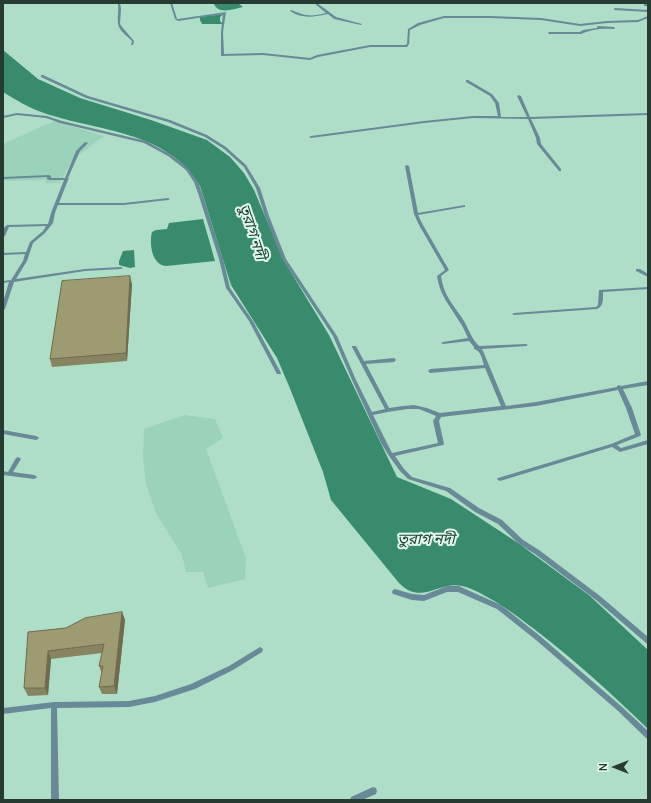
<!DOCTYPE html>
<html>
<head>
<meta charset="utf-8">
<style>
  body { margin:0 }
  #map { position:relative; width:651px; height:803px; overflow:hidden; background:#aedec8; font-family:Manrope,sans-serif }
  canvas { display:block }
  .frame { position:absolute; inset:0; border:4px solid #283b33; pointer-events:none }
  .north { position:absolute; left:595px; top:747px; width:40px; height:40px; -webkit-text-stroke:3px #e1f9ed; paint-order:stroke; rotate:270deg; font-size:11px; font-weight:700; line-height:16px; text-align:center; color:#283b33 }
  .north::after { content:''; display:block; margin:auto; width:14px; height:18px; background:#283b33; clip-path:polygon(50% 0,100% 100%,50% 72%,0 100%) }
</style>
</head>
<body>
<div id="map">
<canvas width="651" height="803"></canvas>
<div class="frame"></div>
<div class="north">N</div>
</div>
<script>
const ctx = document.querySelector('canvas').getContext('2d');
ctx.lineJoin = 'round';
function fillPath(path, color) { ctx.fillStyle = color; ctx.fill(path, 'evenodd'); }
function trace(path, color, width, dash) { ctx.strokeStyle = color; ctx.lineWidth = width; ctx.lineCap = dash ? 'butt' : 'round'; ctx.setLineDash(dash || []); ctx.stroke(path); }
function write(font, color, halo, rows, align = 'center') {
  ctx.font = font + ' Manrope,"Noto Sans Bengali",sans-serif'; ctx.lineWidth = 4; ctx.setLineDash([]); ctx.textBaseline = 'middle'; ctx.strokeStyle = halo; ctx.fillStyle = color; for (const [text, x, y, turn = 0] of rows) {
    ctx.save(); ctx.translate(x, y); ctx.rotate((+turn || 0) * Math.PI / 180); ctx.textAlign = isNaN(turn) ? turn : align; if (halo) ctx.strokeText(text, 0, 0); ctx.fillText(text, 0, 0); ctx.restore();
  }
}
const built = new Path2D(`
  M54,121L104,136L72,160L60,183H45L46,180L3,181V147L5,143Z
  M185,415L215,419L223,438L206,449L246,558L245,579L208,588L203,572H186L182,555L156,513L146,484L143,458L144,429Z`);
const water = new Path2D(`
  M217,3H238L243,7C233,9 219,15 214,4Z
  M224,14L220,17V21L223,24H202L200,20V17Z
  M3,50L38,79L80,98L151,120L207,140L230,157L244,173L254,190L284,261L329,335L397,477L451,499L518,543L590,596L648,650V729C613,695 577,662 538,632C516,615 495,599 469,588C440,576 424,608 399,583L331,500L323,472L289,386L277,358L231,285L200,186C167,130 99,132 44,113C29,108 16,100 3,92Z
  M203,219L215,261L166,266C152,265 149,244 152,232L156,230L167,229L169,223Z
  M134,250L135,267L130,268L119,265V261L123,251Z`);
const minor = new Path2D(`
  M118,3H120L121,9L120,24L123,28L134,41L133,45H131L132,41C127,36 118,30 118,23C117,16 119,10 118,3Z
  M170,3H172L177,19H178L226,12L223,32L224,54L263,53L310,58L317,55L370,45H405L407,44L408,29L418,23L444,16H490L541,18L580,24L607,21L638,20L648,16V18L638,22L607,23L580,26L541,20L490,18H444L420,25L410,30L409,44L407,47H370L318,57L310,60L263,55L221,56V32L223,14L178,21L175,19Z
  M314,3H317L336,17L362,24L361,25L334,19L328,14C314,17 302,19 290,11L291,10C306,16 310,17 326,13Z
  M644,4H648V6H644Z
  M615,8L648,10V12L614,10V9Z
  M598,26L614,27L615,28L614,29C603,28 591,29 581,34H549L548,33L549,32H580L583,30L597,28V27Z
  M41,75H43L88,96L170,120L207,135L226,147L246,165L260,188L269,216L286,259L337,336L356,380L372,412L385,409L352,347V346H356L364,361L394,358L396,360L394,362L366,364L389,408L403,406L414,405L427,408L440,413L501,406L485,368L430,373L428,371L430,369L484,365C482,359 481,351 474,349V347L469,341L443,344L441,343L443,342L468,338C465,332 463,326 459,321C449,304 440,296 437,276L445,270L419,225L414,214L405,166L407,165L409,166L418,213L465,205V207H464L418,215L423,225L449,270L441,276C444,297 454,305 464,321C469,330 472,339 479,346L526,344L528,345L526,346L482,349L483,351L506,406L536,402L617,387V386L619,385L621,386L648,381V385L623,389L632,408L641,435L640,436L617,445L621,448L648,440V444L620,452L612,447L500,481L498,480L497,479L498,478L611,444L635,434L626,408L618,390L536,406L441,417L439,421L444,444L443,445L395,456L404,469L412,477L450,488L479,508L502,520L523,540L539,550L600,596L648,637V644L646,643L596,600L535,554L519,544L498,524L475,512L446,491L408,479L400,471L389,456L381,443L352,380L333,336L282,259L265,216L256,188L244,167L224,149L205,137L168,122L86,98L41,77ZM408,409H419L436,416L433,421L438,443L392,453L373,415L388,412Z
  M466,80H468L492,94L499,103L501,117H527L517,96L519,95L521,96L530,117L648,113V115L531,119L540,138L541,144L561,169V171H559L537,144L536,138L528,119L473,118L424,123L311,138L309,137L311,136L424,121L473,116H498L495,103L490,96L466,82Z
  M17,113L47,116L62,121L146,141L170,154L188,168L198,182L202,193L223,259L230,288L253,321L281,373V374H277L249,321L226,288L219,259L198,193L194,182L186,170L168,156L144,143L60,123L46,118L17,115L3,118V116Z
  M85,142L88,143L80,151L68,178L69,179L68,180L59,203H124L168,198L170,199L168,200L124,205H58L55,213L53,223L45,233L33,243L27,261L16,279L85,269L121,267L123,268L121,269L85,271L14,282L5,309L3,310V302L9,282L3,283V281L11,280L23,261L25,254L3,255V253L26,252L30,242L43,231L46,226L9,227L5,236L3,237C3,233 3,227 7,225L48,224L51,213L64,180H49L47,179V177L3,179V177L49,175L51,176V178H65L76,151Z
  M636,269H640L648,274V277L636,271Z
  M648,287V289L603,292C603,299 604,306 597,309L514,315L512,314L514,313L596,307L598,305L599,290Z
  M3,430L36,436L38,437L39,438L38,439L36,440L3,434Z
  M18,457L20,458L21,459L13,472L34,475L36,476L37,477L36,478L34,479L3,475V471L8,472L16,458Z
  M447,586H459L461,587L501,605L540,636L621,706L648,731V739L646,738L617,710L536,640L497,609L458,592H447L424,601L412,600L393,594L392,592L393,590L395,589L412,594L424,595Z
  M260,647L262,648L263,650L262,652L233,670L195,689L155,702L129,707L57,708L59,800H51V708L3,714V708L54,702L129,701L155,696L191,684L229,666Z
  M373,787L376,788L377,791L376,794L362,800H350L351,797Z`);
const wall = new Path2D(`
  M132,284L127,361L52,367L50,359Z
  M122,612L125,620L117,694H102L99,687L102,674L99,666L102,653L51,659L48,695L28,696L24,688L28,632L66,628Z`);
const shadedWall = new Path2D(`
  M130,276L132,284L127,361L126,353Z
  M122,612L125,620L117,694L114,686Z
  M48,651L51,659L48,695L45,688Z`);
const building = new Path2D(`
  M130,276L126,353L50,359L62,281Z
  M122,612L114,686L99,687L103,666H99L104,644L48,651L45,688H24L28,632L66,628L85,618Z`);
const waterNames = [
  ["তুরাগ নদী",252,232,72],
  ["তুরাগ নদী",426,540]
];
fillPath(built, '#9bd3ba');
fillPath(water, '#388c6d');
fillPath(minor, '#688997');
fillPath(wall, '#878561');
fillPath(shadedWall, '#6e6c4f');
fillPath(building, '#9d9b71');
trace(building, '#6e6c4f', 1);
write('italic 15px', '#1e4334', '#e1f9ed', waterNames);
</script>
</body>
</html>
